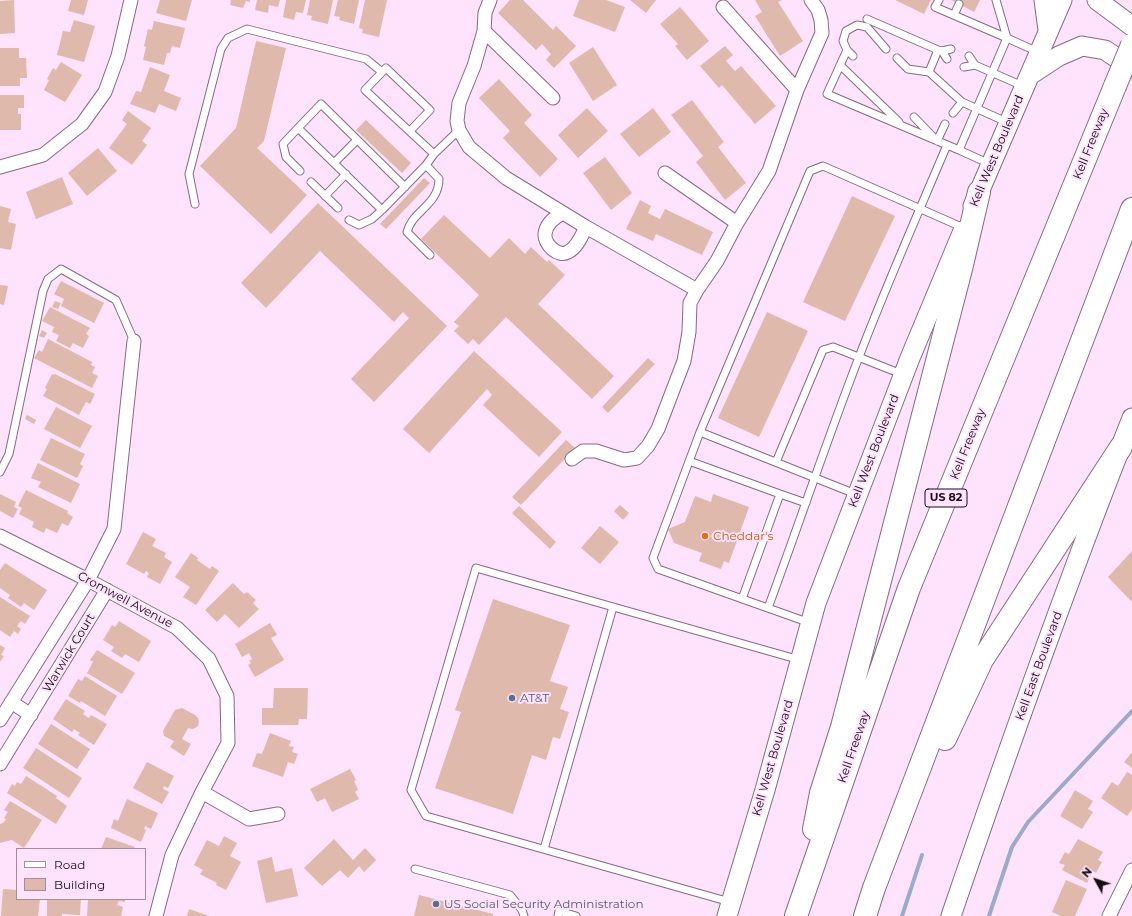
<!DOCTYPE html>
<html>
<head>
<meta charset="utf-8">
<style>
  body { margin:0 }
  #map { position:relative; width:1132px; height:916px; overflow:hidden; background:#ffe2fb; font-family:Montserrat,sans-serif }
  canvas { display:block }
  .legend { position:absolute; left:16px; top:848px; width:130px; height:52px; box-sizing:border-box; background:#ffe2fb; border:1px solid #a28d9f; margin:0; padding:5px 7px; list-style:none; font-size:12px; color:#160d15 }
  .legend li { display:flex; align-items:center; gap:8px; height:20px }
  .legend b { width:20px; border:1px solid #a28d9f }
  .north { position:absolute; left:1076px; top:860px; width:40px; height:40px; -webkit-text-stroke:3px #ffe2fb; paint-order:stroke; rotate:310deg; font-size:11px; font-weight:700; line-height:16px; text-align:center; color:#160d15 }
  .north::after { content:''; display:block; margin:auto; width:14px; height:18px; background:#160d15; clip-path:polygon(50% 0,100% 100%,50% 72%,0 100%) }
</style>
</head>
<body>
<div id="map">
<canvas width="1132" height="916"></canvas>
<ul class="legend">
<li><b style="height:5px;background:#fff"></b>Road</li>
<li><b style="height:11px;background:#dfb9ab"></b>Building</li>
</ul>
<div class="north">N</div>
</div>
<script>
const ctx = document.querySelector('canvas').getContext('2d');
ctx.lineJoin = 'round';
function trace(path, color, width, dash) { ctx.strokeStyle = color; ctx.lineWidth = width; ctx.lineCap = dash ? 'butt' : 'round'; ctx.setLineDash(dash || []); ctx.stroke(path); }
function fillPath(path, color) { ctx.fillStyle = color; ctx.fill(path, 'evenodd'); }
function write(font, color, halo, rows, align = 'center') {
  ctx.font = font + ' Montserrat,sans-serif'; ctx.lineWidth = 4; ctx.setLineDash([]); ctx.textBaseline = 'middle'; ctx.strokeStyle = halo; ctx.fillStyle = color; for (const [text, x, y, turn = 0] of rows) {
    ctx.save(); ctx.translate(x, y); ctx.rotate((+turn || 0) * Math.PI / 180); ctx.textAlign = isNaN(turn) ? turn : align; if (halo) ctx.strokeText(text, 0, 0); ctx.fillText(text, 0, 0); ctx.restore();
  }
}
const stream = new Path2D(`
  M902,916L922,855
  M989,916L1012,847L1028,822L1132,711`);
const building = new Path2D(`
  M14,0L15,33L0,34V1Z
  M71,0H88L84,15L68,11Z
  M160,0H192L186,21L156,13Z
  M231,0H250V2L246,1L243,8L230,5Z
  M257,0H280L278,7L269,5L268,13L255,10Z
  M286,0H306L303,13L296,12L294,20L283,17Z
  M310,0H333L328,24L311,20L312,16L307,15Z
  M338,0H359L354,24L339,20L340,17L334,16Z
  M365,0H387L379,37L362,33L363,29L359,28Z
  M510,0H523L553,30L556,26L576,46L554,68L546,60L551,54L542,44L536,50L498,13Z
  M579,0H606L625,7L615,32L573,16Z
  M630,0H656L646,13Z
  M755,0H782L778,2L803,41L780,56L755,16L762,12Z
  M895,0H931L924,14Z
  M951,0H980L974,12Z
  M680,7L709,41L687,60L675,46L678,44L660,24Z
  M74,20L95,26L84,62L57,55L63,31L70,32Z
  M154,21L185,28L180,48L172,46L170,53H167L164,65L143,60L146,47L144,46L148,29L152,30Z
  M256,41L286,48L264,141L257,148L307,195L271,234L200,166L236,128Z
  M725,46L733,55L726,61L735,71L741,66L776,106L755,124L722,85L719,88L700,66Z
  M593,47L617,85L593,101L569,63Z
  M0,48H19V58H26L27,78H20V86H0Z
  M61,62L82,75L65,102L44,90L49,80L47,79L53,68L56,70Z
  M150,67L170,75L164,91L181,98L176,111L159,104L155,113L130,104L136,91L141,92Z
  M499,79L532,115L524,123L558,159L540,177L503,138L510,131L479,98Z
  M0,95H24V108H18V114H21V130H0Z
  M692,100L724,142L718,147L746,183L725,200L696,162L703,156L671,115Z
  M587,108L608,131L578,158L558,135Z
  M653,108L671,132L639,157L620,134Z
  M128,111L151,128L142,141L147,145L132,165L109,148L127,124L122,120Z
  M366,120L411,163L402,173L356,130Z
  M98,148L117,171L87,196L68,173Z
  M605,157L632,193L611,210L583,173Z
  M62,177L73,204L36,219L26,192Z
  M424,178L430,183L386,229L380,224Z
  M852,196L895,216L845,321L803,302Z
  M640,200L651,206L648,213L660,219L665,209L713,232L702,255L656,234L653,241L626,229Z
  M318,203L447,326L374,402L351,379L409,318L403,312L394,322L320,251L266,308L241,283Z
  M0,206L11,209L8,222L16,224L11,250L0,248Z
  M444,215L490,258L509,238L525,254L531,247L547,262L549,260L565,275L538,304L614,376L592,399L506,317L479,345L473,339L468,344L454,331L459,326L454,322L479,295L421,239Z
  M61,281L104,303L94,323L61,306L64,299L54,294Z
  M0,285L8,286L4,305L0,304Z
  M55,301L61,303L58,309L52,307Z
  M50,307L90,328L86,334L89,336L83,348L73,343L70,348L56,341L59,335L52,332L54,327L42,321Z
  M767,312L808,331L759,437L718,418Z
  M42,330L47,333L44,338L39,336Z
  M48,339L92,362L91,365L95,367L92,373L98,376L92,388L34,358L39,350L42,352Z
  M474,351L562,432L539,457L483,405L492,395L487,389L429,453L403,429Z
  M648,358L655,364L608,413L602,407Z
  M52,374L54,375L55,374L95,394L90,404L86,402L79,415L43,396L47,389L45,388Z
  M56,407L92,426L80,448L44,429Z
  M27,415L36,420L34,424L25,419Z
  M51,438L85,454L80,464L83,466L77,478L40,460Z
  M566,440L575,448L521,505L512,497Z
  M38,463L80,484L71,503L38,487L41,482L31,478Z
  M26,490L68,511L67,513L73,517L68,526L62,523L57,533L46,528L44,533L32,527L34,522L19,514L22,508L18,506Z
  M0,494L16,502L14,507L18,509L13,518L0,511Z
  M713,494L749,507L729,563L724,561L721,569L699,561L702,553L674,543L668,529L685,522L695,496L711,502Z
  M620,505L629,513L623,520L614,511Z
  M519,506L556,542L550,549L512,513Z
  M600,526L619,542L600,564L581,548Z
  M143,532L156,539L152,546L166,553L164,557L172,562L160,584L147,577L149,573L146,571L144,574L126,564Z
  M1132,551V602L1108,577Z
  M191,553L198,558L197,560L210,569L212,566L219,571L196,605L183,597L190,587L175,577Z
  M5,563L47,590L34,610L24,603L21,607L8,598L10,595L0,588V570Z
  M233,583L244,594L247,592L256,600L253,603L259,609L239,628L225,614L217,622L205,610Z
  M0,597L30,616L25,624L21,621L17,626L21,629L18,634L14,631L10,637L0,630Z
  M493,599L570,625L550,681L568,687L560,709L569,712L560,739L553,737L546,760L532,755L513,814L435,788L461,712L455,710Z
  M119,621L151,641L139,662L125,654L122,658L111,651L114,647L103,640L112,625L115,627Z
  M270,623L277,635L271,638L284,660L255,677L248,665L251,663L249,661L252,659L249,653L242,657L235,644Z
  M0,645L5,648L1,655L4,656L0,662Z
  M97,650L135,673L122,694L87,673L93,662L90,660Z
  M85,676L117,696L105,716L81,701L80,703L68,696L78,679L82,681Z
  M274,688H308L307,719H299L298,725H262V708H273Z
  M66,699L85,711L83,714L89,718L91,715L107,724L94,745L78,735L80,733L74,729L72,732L53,719Z
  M182,708L195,715L198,718L199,722L198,726L195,728L192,729L188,728L182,739L191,744L184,756L170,747L174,741L164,736L163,731L175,710Z
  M51,724L90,749L77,769L38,744Z
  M270,733L291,741L289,746L294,747L292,752L298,754L294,764L288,762L283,777L252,766L257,753L262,754Z
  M36,748L82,778L69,798L23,768Z
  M1132,752V768L1124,762Z
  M147,762L174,776L168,788L164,786L163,789L169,792L162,804L133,788Z
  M350,769L356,780L354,781L358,790L355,792L359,799L332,812L325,798L317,802L310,789Z
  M1127,772L1132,775V809L1127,816L1101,798L1112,782L1118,786Z
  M26,776L57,796L56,798L67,806L56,824L7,793L12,784L15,786L17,782L21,784Z
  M1075,790L1093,801L1088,809L1093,812L1082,829L1060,816Z
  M127,799L158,813L151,829L145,826L144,829L146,830L141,842L111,828L114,819L118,821Z
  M10,801L42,820L24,848L12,840L0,843V824L3,823L6,819L4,818L8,812L4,810Z
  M224,836L237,843L230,856L241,862L226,890L216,885L217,883L200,874L203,870L194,865L207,840L219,846Z
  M106,837L135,847L134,849H101Z
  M334,839L353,860L365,848L376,860L364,872L359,866L348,878L340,870L322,886L304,868Z
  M1078,839L1103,852L1098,860L1102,862L1096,873L1093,871L1087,883L1062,870L1065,865L1059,863L1065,852L1069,854Z
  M272,857L275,872L292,868L298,896L266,903L257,861Z
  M1066,880L1087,889L1075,916H1061L1052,912Z
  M3,889L17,890V899H40L38,916H1Z
  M419,895L493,914V916H414Z
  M47,899H81L80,915L62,914V916H47Z
  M88,899H125V902L119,901L117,905L123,907L121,916H87Z
  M189,909L209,916H187Z`);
const lane = new Path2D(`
  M939,0L935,7L1007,38L959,150L990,164
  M996,0L1007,38L1038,52
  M954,15L959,4
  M867,19L938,50L929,72
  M847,50L827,94L959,150
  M938,50L942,51L951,49
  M942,51L947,59
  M853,56L847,50L843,41L846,31L857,25L867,27L886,49
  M969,56L975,65L1025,87
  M897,58L908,69L929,72L962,102L953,113
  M840,65L899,122
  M964,67L975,65
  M962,102L1009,123
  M914,117L937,141L945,124
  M298,128L283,144L286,157L300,171
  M410,131L430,110L386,68L365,90L434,154
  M334,163L357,140
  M311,182L338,208
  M405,187L321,104L298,128L382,210L426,165
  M325,196L346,174
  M195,204L189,174L221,49L228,38L247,29L366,59L382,72
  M349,220L359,225L372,219L382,210
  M430,255L407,232C412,211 439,205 439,179L426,165L434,154L459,130
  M700,432L858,495
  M689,461L780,494L742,599
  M776,462L823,350L833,347L904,375
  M0,472L9,454L43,291L48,279L61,269L116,300L134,341
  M780,494L806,503
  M768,608C799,524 827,440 859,357C886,286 917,216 947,145
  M810,623L658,569L653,558L700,432L810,171L823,166L964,228
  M544,849L613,607
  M415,869L510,895L522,910L524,916
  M730,902L426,816L411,790L476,568L800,660
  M558,916L559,911L576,916`);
const street = new Path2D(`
  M490,0L485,13L484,31L474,66L459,103L457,121L459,130L469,147L506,178L586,227L697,290
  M723,7L797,90
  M484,31L553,98
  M0,167L43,155L82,124L105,92L118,56L131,0
  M665,173L737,223
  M563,213C555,217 546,224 545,234C544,244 558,258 568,252C577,248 582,235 586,227
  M572,459L583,451H596L624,460L637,458L648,446L658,429L684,361L689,332L690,303L697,290L717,261L737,223L769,171L797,90L822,33L821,20L818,10L811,0
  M0,536L88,580L177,628L209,659L227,696L228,743L202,792L172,855L156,916
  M11,702L31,715
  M0,720L88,580L114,529L134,341
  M0,764L107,590
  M202,792L249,819L278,814
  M1109,916L1132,870`);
const secondary = new Path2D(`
  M1044,0L1048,30
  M1097,0L1132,26
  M1030,75L1059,56L1082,46L1105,50L1132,68
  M973,206L1062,0
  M727,916L765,790L816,603L910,358L963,231
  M951,916C1008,749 1067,582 1132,418`);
const highway = new Path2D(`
  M945,739L982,660L1121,447
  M814,829L821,793L842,727L961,269L979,192
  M796,916L909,588L1115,86
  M865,916L874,888L1132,209`);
const highwayBridge = new Path2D(`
  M1115,86L1132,45`);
const markers = [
  [705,536,4,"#e8710a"],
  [512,698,4,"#5c6f8a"],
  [436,904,4,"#5c6f8a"]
];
const shields = [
  [946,498,42]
];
const shieldNames = [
  ["US 82",946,498]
];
const streetNames = [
  ["Kell Freeway",1091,144,-68],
  ["Kell West Boulevard",997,151,-67],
  ["Kell Freeway",968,444,-68],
  ["Kell West Boulevard",874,451,-69],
  ["Cromwell Avenue",125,600,28],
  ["Warwick Court",69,653,-59],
  ["Kell East Boulevard",1039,666,-70],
  ["Kell Freeway",854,747,-71],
  ["Kell West Boulevard",773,758,-74]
];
const foodNames = [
  ["Cheddar's",713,536]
];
const serviceNames = [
  ["AT&T",520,698],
  ["US Social Security Administration",444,904]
];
trace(stream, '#9babca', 4);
fillPath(building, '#dfb9ab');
trace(lane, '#846b81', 9);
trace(street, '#846b81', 15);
trace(secondary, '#846b81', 21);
trace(highway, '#846b81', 24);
trace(lane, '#fff', 7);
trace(street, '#fff', 13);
trace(secondary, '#fff', 19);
trace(highway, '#fff', 22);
trace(highwayBridge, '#846b81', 24, []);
trace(highwayBridge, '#fff', 22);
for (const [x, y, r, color] of markers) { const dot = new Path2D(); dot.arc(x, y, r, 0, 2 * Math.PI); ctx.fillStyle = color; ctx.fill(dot); trace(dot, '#ffe2fb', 1.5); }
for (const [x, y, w] of shields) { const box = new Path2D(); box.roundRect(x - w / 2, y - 9, w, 18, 3); ctx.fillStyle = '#ffe2fb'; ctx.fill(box); trace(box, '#160d15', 1); }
write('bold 11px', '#160d15', null, shieldNames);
write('12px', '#160d15', '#ffe2fb', streetNames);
write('12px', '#c56008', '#ffe2fb', foodNames, 'left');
write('12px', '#4e5e75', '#ffe2fb', serviceNames, 'left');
</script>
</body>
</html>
